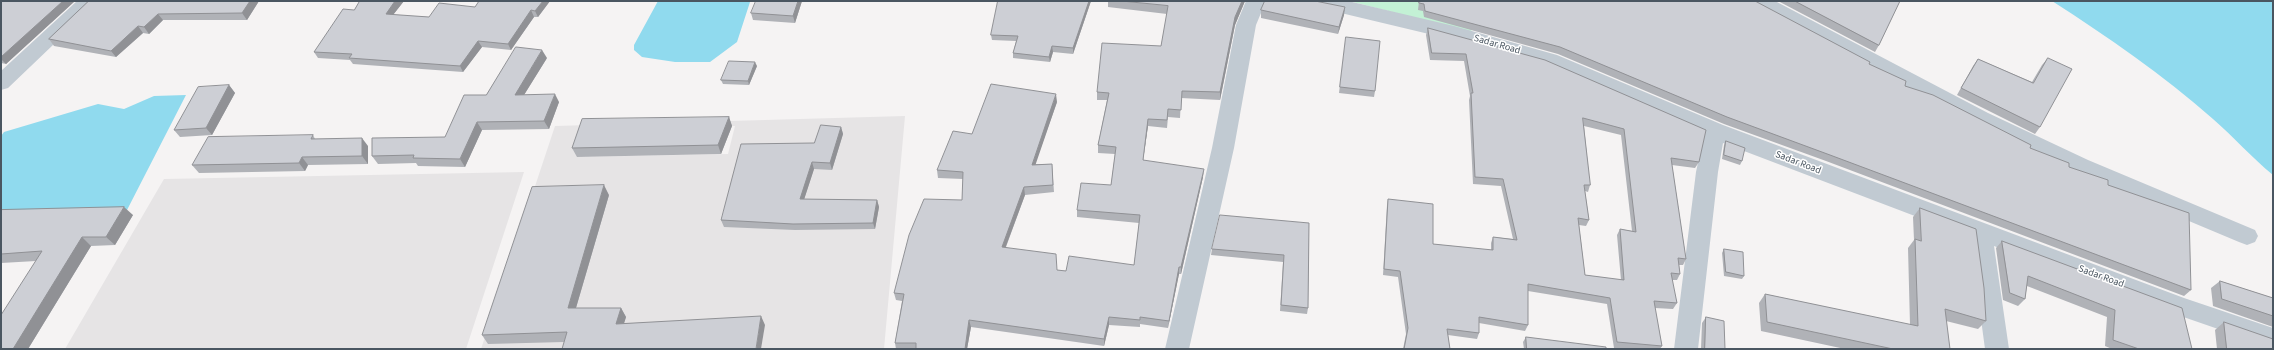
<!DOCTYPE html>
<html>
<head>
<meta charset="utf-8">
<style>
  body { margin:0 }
  #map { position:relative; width:2274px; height:350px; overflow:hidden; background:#f5f3f3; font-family:"Source Sans 3",sans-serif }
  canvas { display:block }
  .frame { position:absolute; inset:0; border:2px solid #4a5661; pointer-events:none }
</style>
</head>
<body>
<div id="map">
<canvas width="2274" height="350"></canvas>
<div class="frame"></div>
</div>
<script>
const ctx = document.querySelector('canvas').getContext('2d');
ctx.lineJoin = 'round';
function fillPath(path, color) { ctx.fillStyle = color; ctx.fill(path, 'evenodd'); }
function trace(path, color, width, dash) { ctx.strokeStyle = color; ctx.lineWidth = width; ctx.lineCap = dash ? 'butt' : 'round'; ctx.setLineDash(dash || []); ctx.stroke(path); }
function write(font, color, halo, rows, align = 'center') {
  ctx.font = font + ' "Source Sans 3",sans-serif'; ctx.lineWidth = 3; ctx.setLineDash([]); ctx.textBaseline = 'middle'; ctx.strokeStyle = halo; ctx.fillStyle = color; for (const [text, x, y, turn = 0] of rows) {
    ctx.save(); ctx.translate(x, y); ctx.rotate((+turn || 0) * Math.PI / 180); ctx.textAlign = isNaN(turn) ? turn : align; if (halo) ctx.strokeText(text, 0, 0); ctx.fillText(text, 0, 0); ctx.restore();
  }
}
const education = new Path2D(`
  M905,116L884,349H761L764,330L570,349H481L555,126ZM735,126L728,154L577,157L587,129ZM725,205L738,206L726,220H720Z
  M524,172L466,349H65L164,179Z`);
const green = new Path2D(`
  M1349,1H1481L1471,32Z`);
const water = new Path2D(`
  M658,1H749L750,2L737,42L710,62H675L642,57L634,50V45Z
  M2052,1H2273V175C2252,158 2234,137 2213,119C2163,75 2108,37 2052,1Z
  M186,95L127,210L1,214V136L4,132L98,104L124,109L154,96Z`);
const minor = new Path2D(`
  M77,1H99L8,88L1,90V71Z
  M1246,1H1266L1256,25L1234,148L1189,349H1165L1212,148L1236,25Z
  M1310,1H1348L1454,26L1557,55L1723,125L2184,298L2273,328V348L2169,312L1994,246L2009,349H1985L1970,237L1723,143L1718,172L1698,349H1674L1696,172L1704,135L1543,65L1454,40L1320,8L1313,6Z
  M1749,1H1775L1988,113L2088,160L2255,230L2258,236L2255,242L2247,245L2239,242L2072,172L1974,125L1752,6Z`);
const wall = new Path2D(`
  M1,1H75L6,64L1,63Z
  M89,1H259L247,20H163L149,34L143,33L116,57L54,46L49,39Z
  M360,1H404L393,15L429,17L475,7L479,1H550L538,17H534L511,50L482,47L463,72L353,64L350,60L318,58L314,52L354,10Z
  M802,1L795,23L753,20L751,13Z
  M998,1H1091L1073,54L1053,52L1050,62L1013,58V53L1016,41L992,40L991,35Z
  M1108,1H1245L1235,25L1220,100L1181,98L1180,118L1168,117L1167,128L1148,126L1143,160L1203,177L1181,274H1179L1168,328L1140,324V327L1109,325L1104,346L971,327L967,349H896L895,343L902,301L896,300L894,293L962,200L963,179L938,178L937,170L972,134L1057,102L1035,164H1052L1054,192L1025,195L1006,247L1057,270L1066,271L1134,265L1139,223L1077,217V210L1111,185L1115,154L1098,153V145L1107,100H1097V92L1161,46L1167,14L1108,7Z
  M1419,1H1755L1869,64L1905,86L2069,167L2108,185L2191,290L2184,296L1826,161L1724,124L1558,54L1424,17L1423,11L1418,10Z
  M1778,1H1900L1879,45L1875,52Z
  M1261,10L1344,15L1338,34L1261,18Z
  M1428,28L1699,162L1695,168L1672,165L1686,259L1683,265H1679L1680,274L1677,280H1672L1677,303L1673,309L1655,308L1662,346L1660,349H1624L1614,348L1607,304L1528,291V325L1525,331L1479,323V333L1477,339L1448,335L1450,349H1403L1406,334L1398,277L1383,275L1387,205L1388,199L1433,244L1491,250V243L1493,237L1513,239L1501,186L1473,184L1469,100L1470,96L1464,61L1430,60L1426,35ZM1584,126L1621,135L1632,231L1620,229L1617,235L1621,280L1585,275L1579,225L1586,226L1589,220L1585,191L1588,192L1590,185Z
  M1346,37L1375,91L1374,97L1339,93Z
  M547,58L524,95L559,102L549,129L482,130L465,167L418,166L416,163L378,164L372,156L445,137Z
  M2048,58L2040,127L2035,134L1957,95L1973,66L1978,59L2032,82L2042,65Z
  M757,66L749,85L723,84L721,80Z
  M229,85L235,93L212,135L180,137L174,130Z
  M729,117L732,126L721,154L577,157L572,148Z
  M841,127L843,134L832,170L814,169L804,199L877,200L879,207L875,229L795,230L724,227L721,220L814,143Z
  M313,135L315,139L368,146V164L308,165L305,171L199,173L192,165Z
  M1726,141L1742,161L1740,165L1722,159L1724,145Z
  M609,195L576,308H621L626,317L624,323L765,325L564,342L488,344L482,335Z
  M1920,208L1986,321L1978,329L1946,321L1950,349H1845L1761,331L1759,303L1765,294L1910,325L1908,248L1914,240L1913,217Z
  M1,210L133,215L115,245L91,246L28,349H1L36,261L1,263Z
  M1309,223L1308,308L1307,314L1280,311L1283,262L1211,255L1212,249Z
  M2002,241L2192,349H2112L2105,346L2107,317L2027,286L2025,299L2018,306L2003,300L1996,248Z
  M1724,249L1744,276L1742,279L1724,276L1722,253Z
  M2220,281L2273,298V327L2213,306L2211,288Z
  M1706,317L1725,349H1701L1702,323Z
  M2224,322L2273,349H2217L2215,330Z
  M1526,337L1606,349H1524L1523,342Z`);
const shadedWall = new Path2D(`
  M63,1H75L6,64L1,59V57Z
  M250,1H259L247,20L242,13Z
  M395,1H404L389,20L386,14Z
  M543,1H550L538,17L535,11Z
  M798,1H802L795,23L793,16Z
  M1089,1H1091L1073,54V48Z
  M1242,1H1245L1235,25L1220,100V92L1235,17Z
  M1345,7L1344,15L1338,34L1339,27Z
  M531,10L534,17L511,50L508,44Z
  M158,14L163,20L149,34L144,27Z
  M138,26L143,33L116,57L111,51Z
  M478,41L482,47L463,72L460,66Z
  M1052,46L1053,52L1050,62L1049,57Z
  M542,50L547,58L519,103L515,95Z
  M755,62L757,66L749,85L748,81Z
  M229,85L235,93L212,135L206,128Z
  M555,94L559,102L549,129L544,121Z
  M1056,94L1057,102L1033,172L1032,165Z
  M729,117L732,126L721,154L718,145Z
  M1148,119V126L1142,168L1143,160Z
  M477,122L482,130L465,167L460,159Z
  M841,127L843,134L832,170L830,163Z
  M362,138L368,146V164L362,156Z
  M302,157L308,165L305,171L299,163Z
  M812,162L814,169L802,206L800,199Z
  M1204,169L1203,177L1181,274V267Z
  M604,185L609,195L573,318L568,308Z
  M1024,187L1025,195L1003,254L1002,247Z
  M877,200L879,207L875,229L873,223Z
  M124,207L133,215L115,245L106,237Z
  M82,237L91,246L28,349H13Z
  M1179,267V274L1168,328L1169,321Z
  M621,308L626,317L621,333L616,324Z
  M761,316L765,325L761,349H756Z
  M1109,317V325L1104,346V339Z
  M969,320L971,327L967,349H965Z`);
const building = new Path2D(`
  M1,1H63L1,57Z
  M89,1H250L242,13L158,14L144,27L138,26L111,51L49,39Z
  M360,1H395L386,14L429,17L439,3L475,7L479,1H543L535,11L531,10L508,44L478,41L460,66L349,58L352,54L314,52L343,9L354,10Z
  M756,1H798L793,16L751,13Z
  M998,1H1089L1073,48L1052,46L1049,57L1013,53L1018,36L991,35Z
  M1122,1H1242L1235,17L1220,92L1182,91L1181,110L1168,109L1167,120L1148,119L1143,160L1204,169L1181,267H1179L1169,321L1140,317V320L1109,317L1104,339L969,320L965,349H916V343H895L904,294L894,293L909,235L924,199L962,200L963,172L937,170L953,131L972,134L991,84L1056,94L1032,165L1052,164L1053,185L1024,187L1002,247L1056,254L1057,270L1066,271L1069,256L1134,265L1140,215L1077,210L1081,183L1111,185L1116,147L1098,145L1109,93L1097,92L1102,43L1161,46L1168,6Z
  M1265,1H1315L1345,7L1339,27L1261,10Z
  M1420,1H1755L1870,62L1869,64L1906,81L1905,86L1933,95L2031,145L2030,148L2069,163V167L2108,180V185L2189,213L2191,290L1830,155L1727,117L1560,47L1425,11L1424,4L1419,3Z
  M1795,1H1900L1879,45Z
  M1428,28L1545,60L1706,130L1699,162L1671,158L1686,259L1678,258L1680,274L1671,273L1677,303L1654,301L1662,346L1617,342L1610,298L1528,284V325L1479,317V333L1447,329L1450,349H1404L1408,328L1400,271L1384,269L1388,199L1433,204V244L1493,250V237L1517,240L1503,179L1475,177L1471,93H1473L1466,54L1432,53ZM1583,118L1624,129L1636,232L1620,229L1624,280L1585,275L1578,218L1589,220L1584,185H1590Z
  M1346,37L1380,41L1375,91L1340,87Z
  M516,47L542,50L515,95L555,94L544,121L477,122L460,159L413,158L414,155L372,156V138L445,137L464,95H486Z
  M2048,58L2072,69L2040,127L1961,88L1978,59L2033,83Z
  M729,61L755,62L748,81L721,80Z
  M229,85L206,128L174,130L198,87Z
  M729,117L718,145L572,148L582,119Z
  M821,125L841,127L830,163L812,162L800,199L877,200L873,223L793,224L721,220L741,144L814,143Z
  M313,135L311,139L362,138V156L302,157L299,163L192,165L208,137Z
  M1726,141L1745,148L1742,161L1724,155Z
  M604,185L568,308H621L616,324L761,316L756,349H562L567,332L482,335L532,187Z
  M124,207L106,237H82L13,349H1V315L42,251L1,254V210Z
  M1920,208L1976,229L1984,288L1986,321L1945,309L1950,349H1893L1767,322L1765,294L1918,326L1915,239L1921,241Z
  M1220,215L1309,223L1308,308L1281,305L1284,255L1212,249Z
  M2002,241L2182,308L2192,349H2139L2113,340L2115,310L2028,276L2025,299L2010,293Z
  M1724,249L1743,252L1744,276L1726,272Z
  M2220,281L2273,298V316L2222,299Z
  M1706,317L1724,321L1725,349H1705Z
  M2224,322L2273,339V349H2227Z
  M1526,337L1606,347V349H1527Z`);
const streetNames = [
  ["Sadar Road",1497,45,16],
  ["Sadar Road",1798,163,21],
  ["Sadar Road",2101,277,20]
];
fillPath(education, '#e6e4e5');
fillPath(green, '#c3f1d5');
fillPath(water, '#90daee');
fillPath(minor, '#c1cad2');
fillPath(wall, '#b0b2b7');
fillPath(shadedWall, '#909195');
fillPath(building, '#cdcfd5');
trace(building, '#909195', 1);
write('10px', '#4a5661', '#fff', streetNames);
</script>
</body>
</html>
